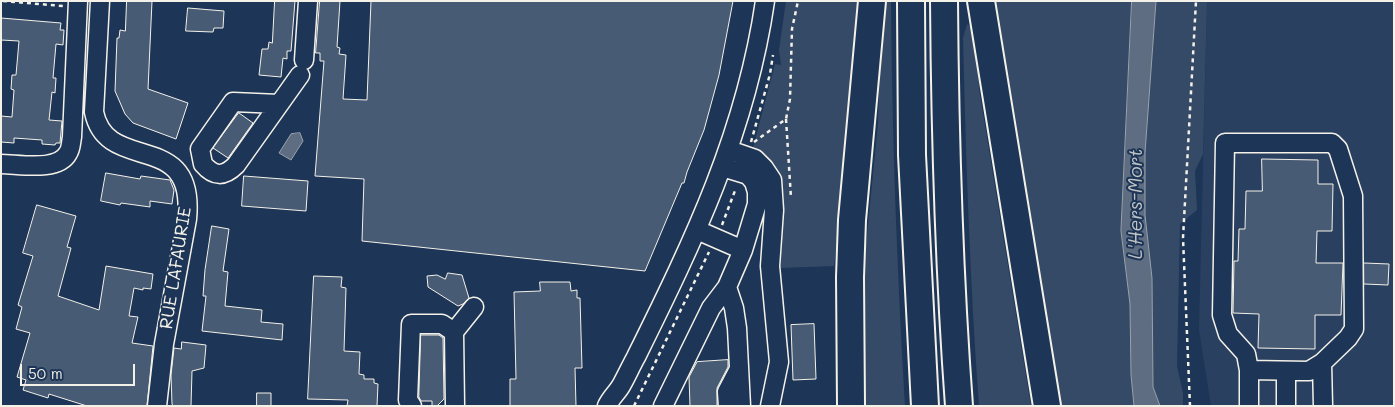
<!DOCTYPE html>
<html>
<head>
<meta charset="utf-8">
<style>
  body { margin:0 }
  #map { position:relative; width:1395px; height:407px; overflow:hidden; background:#1d3557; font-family:Mali,sans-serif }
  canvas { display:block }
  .frame { position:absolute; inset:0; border:2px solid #f4f1e8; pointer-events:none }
  .scale { position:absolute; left:20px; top:364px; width:115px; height:22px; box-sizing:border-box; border:2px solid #f4f1e8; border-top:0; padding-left:6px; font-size:15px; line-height:18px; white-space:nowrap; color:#f4f1e8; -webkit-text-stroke:4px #1d3557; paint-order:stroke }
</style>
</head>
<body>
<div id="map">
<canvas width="1395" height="407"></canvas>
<div class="frame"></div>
<div class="scale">50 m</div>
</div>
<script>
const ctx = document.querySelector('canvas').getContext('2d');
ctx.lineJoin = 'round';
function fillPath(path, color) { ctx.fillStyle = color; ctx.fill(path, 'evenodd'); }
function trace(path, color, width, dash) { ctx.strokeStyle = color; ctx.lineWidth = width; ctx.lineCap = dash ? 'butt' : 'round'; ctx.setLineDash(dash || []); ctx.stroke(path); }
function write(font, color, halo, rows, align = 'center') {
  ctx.font = font + ' Mali,sans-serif'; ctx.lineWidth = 4; ctx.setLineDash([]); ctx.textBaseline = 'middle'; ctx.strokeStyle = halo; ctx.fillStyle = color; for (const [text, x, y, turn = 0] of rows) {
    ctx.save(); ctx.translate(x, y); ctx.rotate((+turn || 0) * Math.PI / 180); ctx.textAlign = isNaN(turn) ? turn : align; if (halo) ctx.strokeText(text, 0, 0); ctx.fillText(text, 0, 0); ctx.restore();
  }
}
const built = new Path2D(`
  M1207,1H1394V406H1211L1199,330Z`);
const green = new Path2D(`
  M786,1H864L834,266L779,268L784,198C782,176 767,166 752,152L775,64L781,65L779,50Z
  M882,1H891C892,136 897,271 905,406H864L863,276L878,124Z
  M991,1H1132L1121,231L1130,304L1131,375L1134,406H1060Z
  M1156,1H1207L1203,154L1195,171L1197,210L1180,224L1177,366L1183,393V406H1160L1153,387L1152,278L1145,215V153Z
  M967,24L976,30L979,89L1031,406H979C970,283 966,161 963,38Z`);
const water = new Path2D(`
  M1132,1H1156L1145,153V215L1152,278L1153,387L1160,406H1134L1131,375L1130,304L1121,231Z
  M300,133L303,141L291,160L279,153L291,134Z`);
const building = new Path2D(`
  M127,1H152L148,89L188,103L176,139L133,123L125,114L115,91L117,38H119L120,30L125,31Z
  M275,1H295L291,51H287V59L283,58L281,77L259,75L262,49H268L269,42L272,43Z
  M320,1H340L337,47L340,48L339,54L346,55L343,99L367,100L371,1H733L719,75L704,130L687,172L684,183H682L645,271L362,241L364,179L315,176L324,61H320V53H316Z
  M188,8L224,11L223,28H214L213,32L186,31Z
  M1,18L61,23L60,30H64L63,45L56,44L53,78H56L55,93L52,92L49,120L62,121L60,143H56L55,145L42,144V140L14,138V143L1,142V116L12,117L14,90L11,89L12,75H16L19,41L1,40Z
  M239,113L253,123L228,158L213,148Z
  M1262,159L1318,160V184H1333L1332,231H1317L1316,263H1343L1341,315H1315V349L1258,348L1259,314L1233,313L1234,261H1238L1239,229H1245L1246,191H1262Z
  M106,173L140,179L141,176L170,180L174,190L172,204L150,201V207L121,203L120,205L101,201Z
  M244,176L308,181L306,211L242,206Z
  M37,205L76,216L67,247L71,248L58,296L99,310L106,266L153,274L151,289L143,288V290L134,288L129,316L138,317L132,343L153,346L147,406H87L49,394L48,398L23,390L26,380L17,377L30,333L16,329L22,307L18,305L33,256L23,253Z
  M212,226L229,229L223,271L228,272L225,306L262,310L261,322L283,324L282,340L202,331L206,296H203L205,270Z
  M1364,263L1389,264L1388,285L1364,284Z
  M448,273L462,275L469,298L463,304L458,306L428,287L427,276L437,275L445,279Z
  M314,276L342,277L341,287L346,288L344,351L360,352L359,374L364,375V379H374V383L378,384L377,406H347L348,400L308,399Z
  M540,282H570L571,291L577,290V298H580L582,368H575L576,406H510V379H516L514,292L540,291Z
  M814,324L816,379L793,380L791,325Z
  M421,335H439L443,338L444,399L437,406H432V401H421L419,397Z
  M182,342L206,345L204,368L192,371L191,406H173L172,404L171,375L174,348L181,349Z
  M728,360V367L717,388V406H690L689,377L697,362Z
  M257,393H271V406H257Z`);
const path = new Path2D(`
  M3,1L63,6
  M786,119L791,198
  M751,142L770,74L773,55
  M754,142L786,119L790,99L792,29L798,1
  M722,225L736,188
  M634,406L709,252
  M1190,406L1183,238L1196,1`);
const minor = new Path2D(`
  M100,1L94,112C107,176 196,127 187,219L164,344L157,406
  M304,60L308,1
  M279,104L233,102L200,149L203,164C214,177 224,177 236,165L300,75
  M729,150L755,159L764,168L772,180L774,210L770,266L779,362L770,406
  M1,164C19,164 58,172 68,153C71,149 71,142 72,137L78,1
  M697,230L743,250
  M727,287L734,308L737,328L741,406
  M1322,363L1323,406
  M1249,370L1309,371L1322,363L1348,338L1354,329L1353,196L1338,149L1332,143H1225L1222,315L1228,334L1246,354L1249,370V406
  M1286,371V406
  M412,406L408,400L411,324H442L454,332
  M455,406L454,332L474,307
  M607,406C611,397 618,392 622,384C627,375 631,366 636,357C694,240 746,132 765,1
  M663,406L711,308L727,287L743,250L757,204V192L754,182L748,175L722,167
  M728,406L727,392L739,369`);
const highway = new Path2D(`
  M911,1L912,155L925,406
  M944,1C945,136 949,271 959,406
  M981,1L1047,406
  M851,406L850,277L852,220L872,1`);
const streetNames = [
  ["RUE LAFAURIE",176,268,-81]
];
const waterNames = [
  ["L'Hers-Mort",1136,204,-90]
];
fillPath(built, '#2a4060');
fillPath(green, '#354a67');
fillPath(water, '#5e6d82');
trace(water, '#9aa2ab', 1);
fillPath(building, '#485b74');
trace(building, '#f4f1e8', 1);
trace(minor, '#f4f1e8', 21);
trace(highway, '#f4f1e8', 30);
trace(path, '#f4f1e8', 2.5, [4, 4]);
trace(minor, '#1d3557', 18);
trace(highway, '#1d3557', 26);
write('18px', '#f4f1e8', '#1d3557', streetNames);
write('italic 19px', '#c0c3c4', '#1d3557', waterNames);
</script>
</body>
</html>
